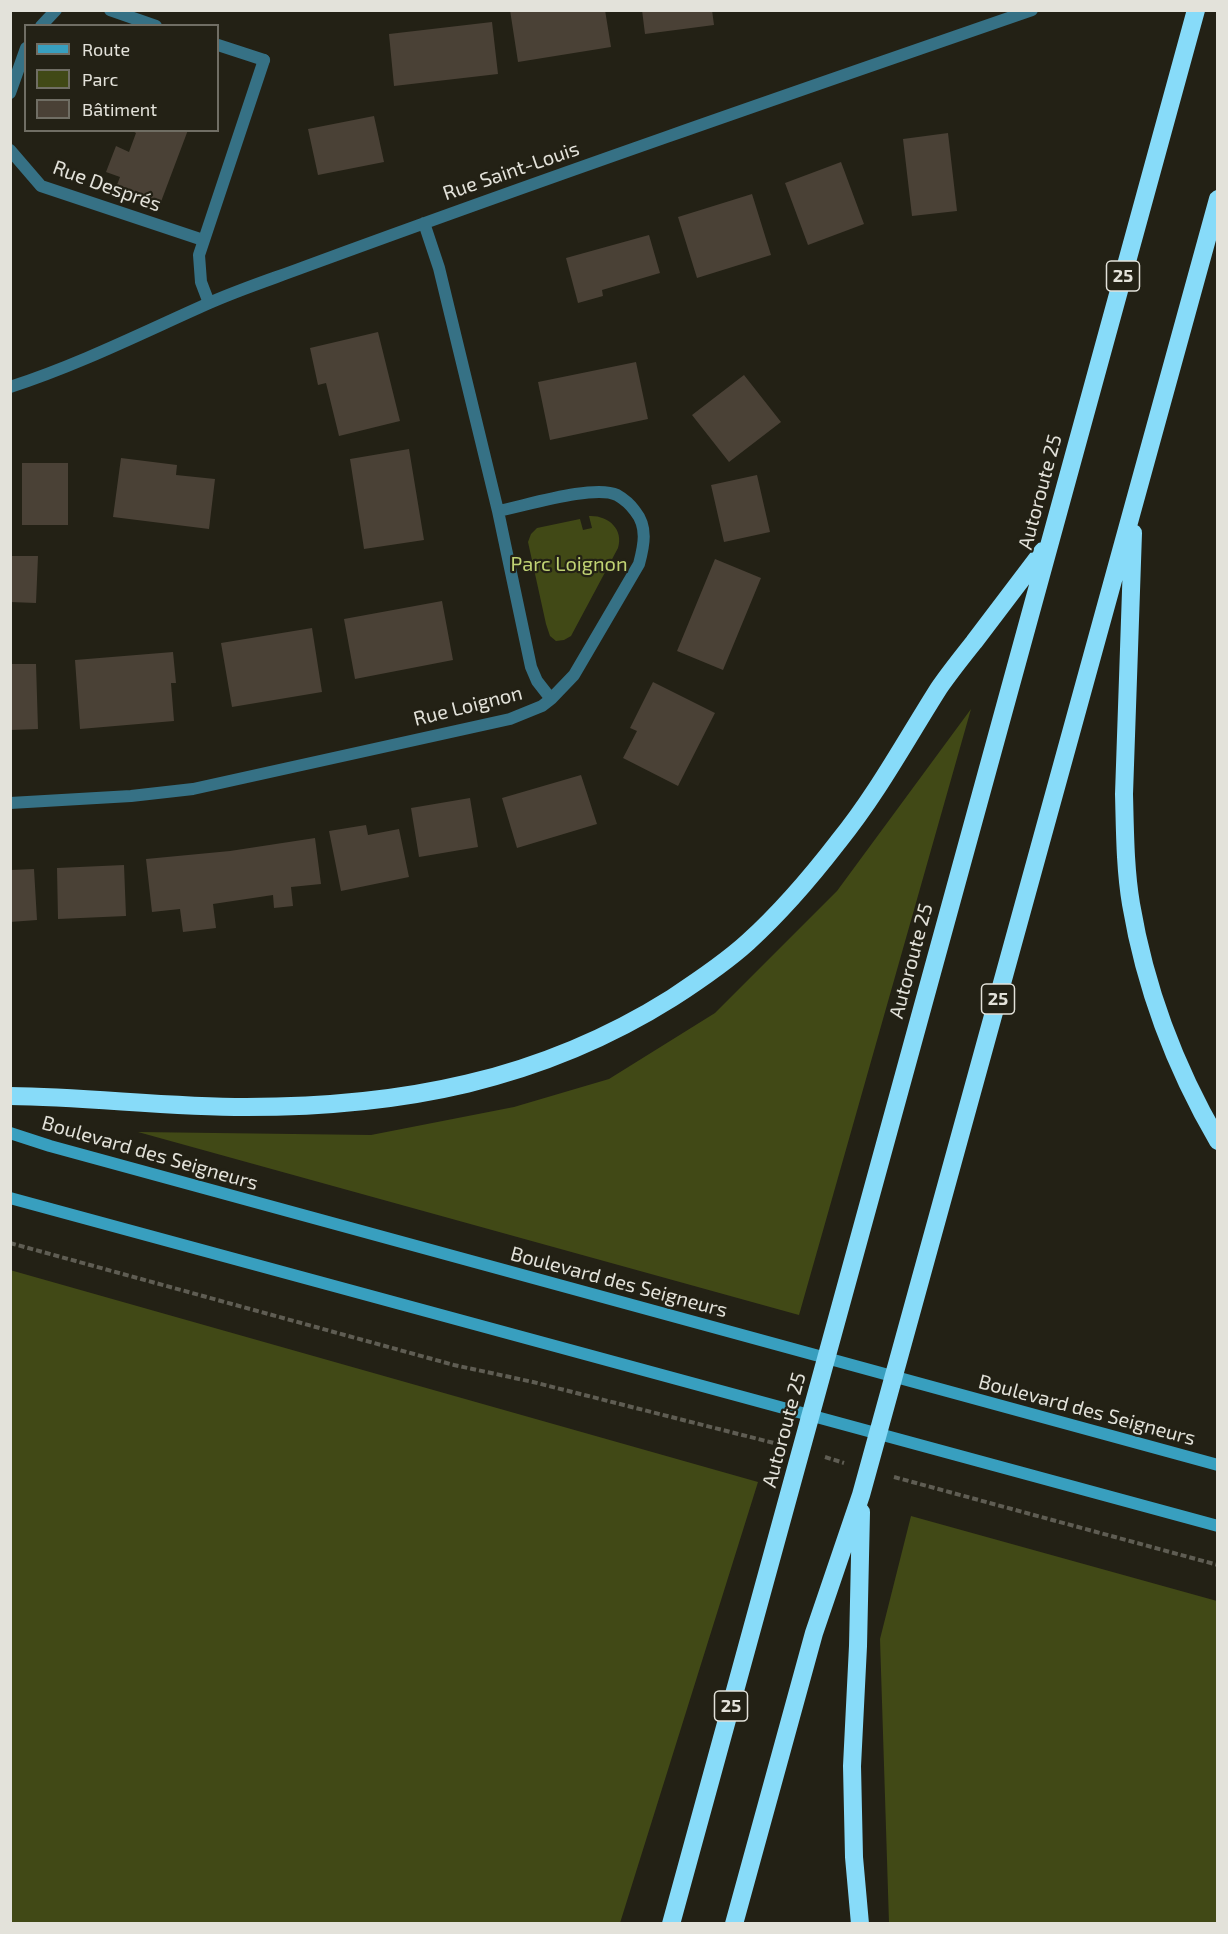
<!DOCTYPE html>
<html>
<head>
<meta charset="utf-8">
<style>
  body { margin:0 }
  #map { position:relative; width:1228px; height:1934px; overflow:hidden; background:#232115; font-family:"Exo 2",sans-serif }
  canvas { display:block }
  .frame { position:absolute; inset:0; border:12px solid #e3e2da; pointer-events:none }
  .legend { position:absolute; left:24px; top:24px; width:195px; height:108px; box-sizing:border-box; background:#232115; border:2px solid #706e64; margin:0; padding:8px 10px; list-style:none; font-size:18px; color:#e3e2da }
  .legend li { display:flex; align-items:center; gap:12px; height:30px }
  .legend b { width:30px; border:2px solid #706e64 }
</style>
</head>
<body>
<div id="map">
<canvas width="1228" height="1934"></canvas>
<div class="frame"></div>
<ul class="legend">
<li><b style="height:8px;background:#389fbf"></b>Route</li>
<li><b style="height:16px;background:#414916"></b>Parc</li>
<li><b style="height:16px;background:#4a4136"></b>Bâtiment</li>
</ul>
</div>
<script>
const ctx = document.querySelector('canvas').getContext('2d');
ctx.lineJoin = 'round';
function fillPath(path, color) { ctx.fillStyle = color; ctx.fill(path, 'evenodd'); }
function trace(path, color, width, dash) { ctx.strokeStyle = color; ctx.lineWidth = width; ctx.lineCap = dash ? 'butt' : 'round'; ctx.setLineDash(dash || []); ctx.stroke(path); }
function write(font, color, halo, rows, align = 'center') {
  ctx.font = font + ' "Exo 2",sans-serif'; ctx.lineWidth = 4.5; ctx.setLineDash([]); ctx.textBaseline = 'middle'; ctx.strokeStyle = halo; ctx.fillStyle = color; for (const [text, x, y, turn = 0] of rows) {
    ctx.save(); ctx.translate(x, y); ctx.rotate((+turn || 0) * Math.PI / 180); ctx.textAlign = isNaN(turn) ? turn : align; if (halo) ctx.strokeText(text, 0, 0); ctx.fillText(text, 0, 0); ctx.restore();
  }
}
const green = new Path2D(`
  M589,516C608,515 624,529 618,548L571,636L564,640L556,641L550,636L546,624L528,542L531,534L537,528L580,519L583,530L592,528Z
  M971,709L799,1315L138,1132L371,1135L514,1107L609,1079L715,1013L837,891Z
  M10,1270L758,1482L620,1923H11Z
  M911,1516L1217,1601V1923H889L880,1639Z`);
const building = new Path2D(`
  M510,10H605L611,47L518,62Z
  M642,10H712L714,25L645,34Z
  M492,22L498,74L394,86L389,34Z
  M374,116L384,162L318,175L308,129Z
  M131,130H188L159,207L115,190L120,177L106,172L116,146L129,152L136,133Z
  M948,133L957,211L912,216L903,139Z
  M841,162L864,224L808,245L785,183Z
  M752,194L771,255L697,278L678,217Z
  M649,235L660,273L602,290L603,296L578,303L566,258Z
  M378,332L400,421L339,436L326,383L318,385L310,348Z
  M636,362L648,419L550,440L538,382Z
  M744,375L781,422L729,462L692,415Z
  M409,449L424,540L364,549L350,459Z
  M121,458L177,465L176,475L215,479L209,529L113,517Z
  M22,463H68V525H22Z
  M757,475L770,532L724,542L711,485Z
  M10,556H38L36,603L10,602Z
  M715,559L761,578L723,670L677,651Z
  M442,601L453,660L355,679L344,619Z
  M312,628L322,692L232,707L221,643Z
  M173,652L176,683H171L174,721L80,729L75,660Z
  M10,664H36L38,729L10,730Z
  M653,682L715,713L678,786L623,758L637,731L630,728Z
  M581,775L597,824L517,848L502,798Z
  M470,798L478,847L419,857L411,808Z
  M366,825L368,835L399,829L409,877L341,891L329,831Z
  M315,838L321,884L291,887L293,906L274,908L273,895L213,904L216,928L183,932L180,909L152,912L146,859L230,851Z
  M124,865L126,916L58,919L57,868Z
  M34,869L37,920L10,922V870Z`);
const path = new Path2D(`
  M10,1243L454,1365L533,1382L774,1443
  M825,1457L844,1463
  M894,1477L1218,1565`);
const lane = new Path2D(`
  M110,10L156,26
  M41,26L56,10
  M218,45L264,60
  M10,93L26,48
  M10,150L41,186L203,240`);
const street = new Path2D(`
  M209,303L201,282L199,255L264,60
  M10,387C78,365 142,333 207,304C238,290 272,279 304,267C546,178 789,94 1032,10
  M498,511C525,506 594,484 617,495C624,499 630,504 635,511C648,527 644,545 639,564L574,675L551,699
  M10,803L131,796L193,789L510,719L542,706L551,699L537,681L531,667L498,511L439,268L424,223`);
const secondary = new Path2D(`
  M10,1133L50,1146L1218,1465
  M10,1198L1218,1526`);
const highway = new Path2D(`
  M1133,533L1124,794C1125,831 1125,868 1131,904C1145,987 1176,1069 1218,1141
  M10,1096C89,1097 167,1107 246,1107C400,1107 540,1081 672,998C698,981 725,963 748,942C781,912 811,877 838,842C877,794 906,740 939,688C950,672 962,657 974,642C997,612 1020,581 1043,551
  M671,1924L1196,10
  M734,1924L814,1633L861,1495L1218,199
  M860,1924L854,1857L852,1766L858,1646L861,1512`);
const shields = [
  [1123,276,33],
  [998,999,33],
  [731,1706,33]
];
const shieldNames = [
  ["25",1123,276],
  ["25",998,999],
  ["25",731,1706]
];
const streetNames = [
  ["Rue Saint-Louis",511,171,-19],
  ["Rue Després",107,186,20],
  ["Autoroute 25",1040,492,-75],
  ["Rue Loignon",468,706,-14],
  ["Autoroute 25",911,961,-75],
  ["Boulevard des Seigneurs",150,1153,16],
  ["Boulevard des Seigneurs",619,1282,15],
  ["Boulevard des Seigneurs",1087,1410,15],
  ["Autoroute 25",784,1430,-75]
];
const parkNames = [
  ["Parc Loignon",569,564]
];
fillPath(green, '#414916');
fillPath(building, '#4a4136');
trace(path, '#5f5d53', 4, [6, 3]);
trace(lane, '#367185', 12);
trace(street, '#367185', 12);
trace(secondary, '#389fbf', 12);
trace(highway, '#87dbf9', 18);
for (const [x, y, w] of shields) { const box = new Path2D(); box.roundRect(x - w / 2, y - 15, w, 30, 4.5); ctx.fillStyle = '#232115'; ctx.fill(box); trace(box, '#e3e2da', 1.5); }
write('bold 18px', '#e3e2da', null, shieldNames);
write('20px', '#e3e2da', '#232115', streetNames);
write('20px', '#c0d273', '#232115', parkNames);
</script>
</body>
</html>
